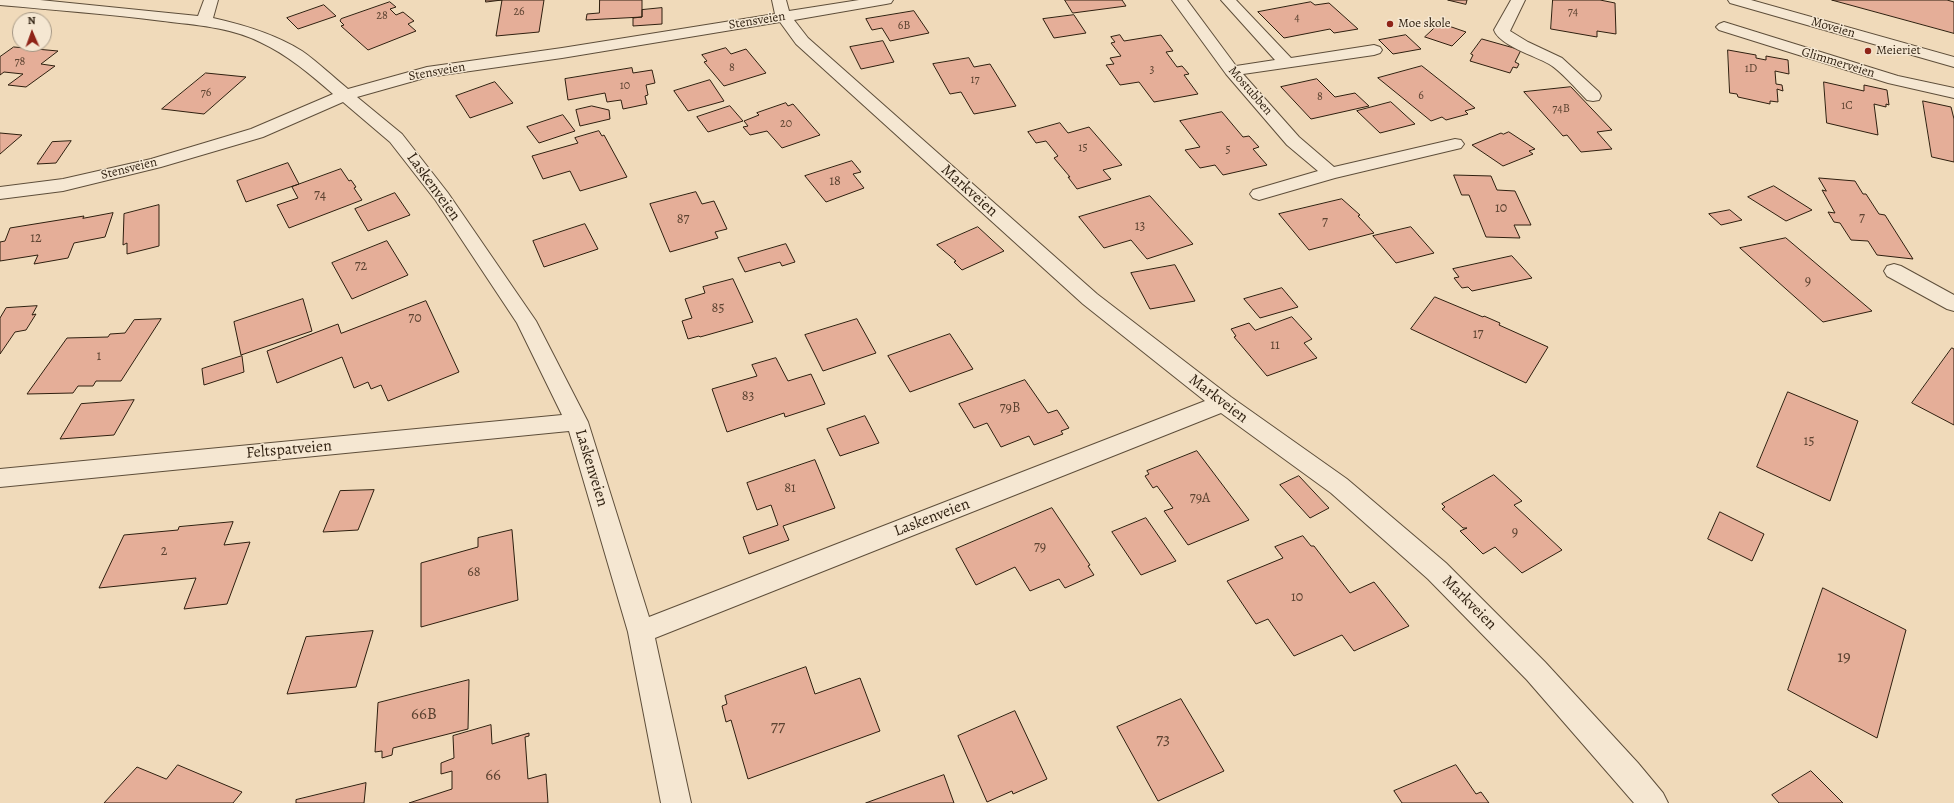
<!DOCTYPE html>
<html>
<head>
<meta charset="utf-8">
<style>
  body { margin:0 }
  #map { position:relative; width:1954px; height:803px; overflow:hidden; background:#f0daba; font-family:Alegreya,serif }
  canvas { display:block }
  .north { position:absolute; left:12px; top:12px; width:40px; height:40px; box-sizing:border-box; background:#f5e7d2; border:1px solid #a59784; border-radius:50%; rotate:358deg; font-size:11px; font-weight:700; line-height:16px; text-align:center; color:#2e1f0f }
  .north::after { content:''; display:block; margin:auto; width:14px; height:18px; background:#8f2418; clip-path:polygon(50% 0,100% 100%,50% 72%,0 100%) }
</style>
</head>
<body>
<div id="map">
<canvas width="1954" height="803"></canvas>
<div class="north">N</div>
</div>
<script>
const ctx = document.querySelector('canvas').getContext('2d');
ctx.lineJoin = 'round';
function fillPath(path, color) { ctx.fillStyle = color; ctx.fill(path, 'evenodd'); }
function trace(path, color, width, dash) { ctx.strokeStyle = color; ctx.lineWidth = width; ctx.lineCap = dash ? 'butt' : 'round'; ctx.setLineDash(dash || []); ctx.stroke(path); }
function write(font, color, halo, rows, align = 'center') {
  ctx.font = font + ' Alegreya,serif'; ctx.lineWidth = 3; ctx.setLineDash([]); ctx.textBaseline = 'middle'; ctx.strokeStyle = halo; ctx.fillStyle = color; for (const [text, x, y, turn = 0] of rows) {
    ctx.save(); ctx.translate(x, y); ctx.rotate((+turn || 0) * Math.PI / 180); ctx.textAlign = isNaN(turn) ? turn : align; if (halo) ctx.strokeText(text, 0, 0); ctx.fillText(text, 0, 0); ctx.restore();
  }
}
const building = new Path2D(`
  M486,0H544L539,32L496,36L502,0L486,2Z
  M600,0H642V17L586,20L587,14L599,13Z
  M1065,0H1122L1126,6L1073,13Z
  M1448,0H1467L1466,4Z
  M1553,0H1600L1615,3L1616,34L1597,31V37L1551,29Z
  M1832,0H1947L1954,2V33Z
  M390,2L396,7L390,9L396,15L403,12L414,21L408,24L416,31L368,50L341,26L344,25L340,21L341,19Z
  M1311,2L1315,5L1329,3L1358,29L1334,33L1330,29L1284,38L1258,12Z
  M324,5L336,16L298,29L287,18Z
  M662,8V24L633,26V18L642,17V10Z
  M914,11L929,33L890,41L882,28L872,30L866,19Z
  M1074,15L1086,33L1054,38L1043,19Z
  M1440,23L1466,32L1452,46L1425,37Z
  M1120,35L1124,41L1161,35L1173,51L1166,52L1177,67L1182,66L1189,74L1184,75L1198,94L1154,102L1139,82L1120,85L1106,65L1114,64L1110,58L1121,56L1111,43L1115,42L1111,37Z
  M1406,35L1421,49L1393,54L1379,40Z
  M1482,39L1521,50L1515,62L1519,64L1517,68L1513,67L1510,73L1470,61L1473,55L1471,54Z
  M883,41L894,62L861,69L850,47Z
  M14,47L58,51L41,64L55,66L26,87L8,85L23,74L4,72L0,75V57Z
  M726,48L731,54L746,49L766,73L724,86L704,62L707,61L702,55Z
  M1728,50L1756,55V58L1766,60V56L1788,60L1789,74L1775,71L1776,84L1782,85L1783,91L1777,89L1778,102L1770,101V104L1738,97L1737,94L1730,93Z
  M969,58L974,67L990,64L1016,106L974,114L961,92L950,94L933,64Z
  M1422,66L1475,108L1465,111L1468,114L1446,120L1442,117L1431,121L1378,78Z
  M632,68L633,73L652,70L655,83L646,85L648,95L645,96L647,104L623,109L621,100L607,102L605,93L568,100L565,79Z
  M206,73L246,77L204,114L162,109Z
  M1317,79L1335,97L1355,93L1369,106L1311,119L1281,87Z
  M710,80L724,101L688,111L674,91Z
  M495,82L513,103L470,118L456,96Z
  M1824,82L1864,91V85L1887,90L1889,105L1886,104V107L1874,104L1878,135L1827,123Z
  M1571,87L1612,130L1597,132L1612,149L1581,152L1567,135L1563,136L1524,92Z
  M1923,101L1951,107L1954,119V162L1932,157Z
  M1391,102L1415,124L1380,133L1357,111Z
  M786,103L788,106L793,104L820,135L782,148L767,131L750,135L743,127L748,126L744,121L759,115L757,113Z
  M592,106L609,110L610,119L580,126L576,110Z
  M730,106L743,121L708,132L697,117Z
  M1222,112L1243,137L1249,136L1259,147L1253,149L1267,165L1223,175L1215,165L1200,168L1185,150L1200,147L1180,121Z
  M563,115L575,131L539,143L527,127Z
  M1060,123L1068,133L1089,127L1122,165L1103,170L1111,179L1077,189L1068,177H1070L1054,158L1058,156L1046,141L1036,143L1028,132Z
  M599,131L602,136L604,135L627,177L580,191L570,171L543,179L532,156L578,143L575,138Z
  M1509,132L1535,149L1529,151L1533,154L1503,166L1472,145L1501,133L1503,134Z
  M0,133L22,135L0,154Z
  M71,141L56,163L37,164L52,142Z
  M852,161L861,172L853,174L864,188L826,202L805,176Z
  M288,163L299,184L246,202L237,181Z
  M341,169L349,181L351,180L356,187L354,188L362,200L289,228L277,205L298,198L292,187Z
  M1454,175L1491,176L1497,190L1515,191L1531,225H1514L1520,238L1486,237L1469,195H1462Z
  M1819,178L1855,181L1863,194H1866L1879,214L1885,215L1913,259L1877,255L1868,241L1851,240L1840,223L1834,222L1828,212L1835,213L1822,190L1826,191Z
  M1774,186L1812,210L1786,221L1748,197Z
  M696,192L702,204L714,201L727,229L715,232L718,238L670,252L650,204Z
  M395,193L410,215L368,231L355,209Z
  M1150,196L1193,244L1147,259L1131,240L1104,248L1079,217Z
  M1342,199L1360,215L1358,216L1374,233L1309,250L1279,214Z
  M159,205V246L127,254V243L123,245L124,214Z
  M1730,210L1742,220L1721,225L1709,214Z
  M113,213L105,237L74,243L68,258L34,264L38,255L0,261V242L5,241L10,228L84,216L83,218Z
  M585,224L598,249L544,267L533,241Z
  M978,227L1004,251L962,270L954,262L956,261L937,245Z
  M1411,227L1434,253L1396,263L1373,236Z
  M1786,238L1872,311L1823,322L1740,248Z
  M387,241L408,275L352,299L332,263Z
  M786,244L795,262L782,266L780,262L745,272L738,258Z
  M1512,256L1532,278L1472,291L1468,287L1462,288L1454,278L1459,277L1453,269Z
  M1175,265L1195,301L1150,309L1131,273Z
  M733,279L753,322L700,337L699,336L688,339L682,321L692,318L685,299L705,293L703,287Z
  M1282,288L1298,307L1260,318L1244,299Z
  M1435,297L1483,317L1484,316L1500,323L1499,325L1548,347L1526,383L1411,329Z
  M303,299L312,331L241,355L234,322Z
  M426,301L459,372L388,401L381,385L371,389L368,382L354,388L342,357L277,383L267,351L338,324L341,333Z
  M37,306L32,315L36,314L26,330L15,332L0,354V318L6,308Z
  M1292,317L1312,339L1304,343L1317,358L1267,376L1234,337L1236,336L1231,329L1249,323L1255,330Z
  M161,319L121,381H96L93,386H78L73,393L27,394L67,338L108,337L110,334L125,333L134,320Z
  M857,319L876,353L823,371L805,335Z
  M950,334L973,369L910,392L888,356Z
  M1952,348L1954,349V425L1912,403Z
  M242,356L244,372L204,385L202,369Z
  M776,358L788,381L811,374L825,404L785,417L784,413L727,432L712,389L757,376L752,365Z
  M1025,380L1048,413L1057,410L1069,428L1061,431L1063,434L1034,445L1029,436L1001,447L987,423L974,428L959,404Z
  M1788,392L1858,421L1830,501L1757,467Z
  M134,400L114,435L60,439L81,404Z
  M865,416L879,443L840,456L827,429Z
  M1197,451L1249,520L1188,545L1164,511L1173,508L1157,486L1153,488L1145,476L1149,474L1147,471Z
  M815,460L835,508L783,526L789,540L749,554L743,537L778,525L771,505L757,510L747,483Z
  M1494,475L1522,501L1514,505L1562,550L1522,573L1495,547L1483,554L1460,531L1467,528H1463L1442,509L1445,507L1442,504Z
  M1299,476L1329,508L1310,518L1280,485Z
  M374,490L358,530L323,532L340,491Z
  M1052,508L1090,565L1088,566L1094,575L1065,588L1059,579L1030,591L1015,567L976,585L956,549Z
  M1720,512L1764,534L1752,561L1708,539Z
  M1146,518L1176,561L1141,575L1112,532Z
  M233,522L224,545L250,542L227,604L184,609L196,578L99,588L124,535L178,530L179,527Z
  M512,530L518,600L421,627V563L478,547V538Z
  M1303,536L1311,546H1314L1350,593L1374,582L1409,626L1354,651L1342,635L1294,656L1268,619L1256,624L1227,581L1283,558L1275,547Z
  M1823,588L1906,630L1877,738L1788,690Z
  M373,631L356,687L287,694L306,637Z
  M806,667L815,694L860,678L880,731L748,779L731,720L726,722L722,706L727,704L725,696Z
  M469,680L468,729L393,748L392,755L382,758V751L375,752L378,703Z
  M1181,699L1224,771L1158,801L1117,727Z
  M1015,711L1047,779L1013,794L1012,791L987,802L958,736Z
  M491,725L492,744L529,733V736L525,737L528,779L546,774L548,803H409L452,789V771L441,774V763L454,758L453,736Z
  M178,765L242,792L233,803H104L137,767L166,779Z
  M1456,765L1476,794L1481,792L1489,803H1402L1394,791Z
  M1811,771L1843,803H1779L1772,795Z
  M944,775L954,803H866Z
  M366,783L364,803H296V800Z`);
const minor = new Path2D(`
  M0,0H40L198,16L204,0H218L213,18C244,25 275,34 302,51C318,62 333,77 348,89L427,67L562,48L775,14L772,0H786L789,11L859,0H893L891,3L886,4L794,20L808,38L1097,294L1231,397L1347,479L1446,563L1545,662L1638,763L1663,793L1668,803H1634L1527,680L1428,579L1331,493L1221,413L655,638L691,803H661L628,632L569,431L0,487V469L562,415L517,323L436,201L390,142L343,102L263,137L161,167L63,191L0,199V187L63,179L151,159L251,129L333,94C310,74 288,55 260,42C230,27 195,25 163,21C109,14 54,10 0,5ZM780,22L796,44L1083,304L1205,401L649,617L588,422L536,321L448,193L402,134L357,97L428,77L562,58Z
  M1172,0H1187L1236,66L1275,60L1221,0H1236L1291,58L1374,45L1380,47L1382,50L1380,53L1374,55L1243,74L1299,137L1334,167L1455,139L1461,140L1464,144L1461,148L1335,178L1259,200L1253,198L1250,194L1253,190L1318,171L1287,145L1226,74Z
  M1511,0H1525L1510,31L1528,42L1562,58L1599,92L1601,96L1599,100L1593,101L1587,100C1576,89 1561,71 1549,64C1535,56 1499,45 1494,30Z
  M1728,0H1751L1954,57V67L1730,3Z
  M1724,22L1898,76L1954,88V98L1888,83L1719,30L1716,27L1719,24Z
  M1894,264L1901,266L1954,295V311L1947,309L1887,276L1884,271L1887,266Z`);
const markers = [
  [1390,24,4,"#8f2418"],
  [1868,51,4,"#8f2418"]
];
const farNumbernames = [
  ["26",519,12],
  ["74",1573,12],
  ["28",382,16],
  ["4",1297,18],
  ["6B",904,26],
  ["78",20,62],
  ["8",732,68],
  ["1D",1751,69],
  ["3",1152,70],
  ["17",975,80],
  ["10",625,86],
  ["76",206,93],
  ["6",1421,96],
  ["8",1320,97],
  ["1C",1847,106],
  ["74B",1561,109],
  ["20",786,124],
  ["15",1083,148],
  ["5",1228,150]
];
const farStreetnames = [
  ["Stensveien",757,21,-9],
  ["Moveien",1833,28,16],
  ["Glimmerveien",1838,63,17],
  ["Stensveien",437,72,-10],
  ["Mostubben",1250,91,49],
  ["Stensveien",129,169,-14]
];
const farPoinames = [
  ["Moe skole",1398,24],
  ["Meieriet",1876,51]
];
const numberNames = [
  ["18",835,182],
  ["74",320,196],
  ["10",1501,209],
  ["7",1862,219],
  ["87",683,220],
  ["7",1325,223],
  ["13",1140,227],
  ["12",36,239],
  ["72",361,267],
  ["9",1808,282],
  ["85",718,309],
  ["70",415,319],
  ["17",1478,335],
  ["11",1275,346],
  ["1",99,357],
  ["83",748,397],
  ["79B",1010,409],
  ["15",1809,442],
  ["81",790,489],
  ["79A",1200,499],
  ["9",1515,533],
  ["79",1040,548],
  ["2",164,552],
  ["68",474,573],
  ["10",1297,598]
];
const streetNames = [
  ["Laskenveien",433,187,54],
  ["Markveien",969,191,42],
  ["Markveien",1218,399,37],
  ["Feltspatveien",289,450,-5],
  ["Laskenveien",591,468,73],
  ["Laskenveien",932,518,-21],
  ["Markveien",1469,603,45]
];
const nearNumbernames = [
  ["19",1844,658],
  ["66B",424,715],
  ["77",778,727],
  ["73",1163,740],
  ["66",493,776]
];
fillPath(building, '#e5ae98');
trace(building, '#2e1f0f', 1);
trace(minor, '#5e4e3a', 2);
fillPath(minor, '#f5e7d2');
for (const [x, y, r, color] of markers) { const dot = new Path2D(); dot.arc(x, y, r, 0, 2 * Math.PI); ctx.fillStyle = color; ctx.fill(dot); trace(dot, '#f5e7d2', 1.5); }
write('12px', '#5c4331', null, farNumbernames);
write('13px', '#2e1f0f', '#f5e7d2', farStreetnames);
write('13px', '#2e1f0f', '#f5e7d2', farPoinames, 'left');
write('14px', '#5c4331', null, numberNames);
write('16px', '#2e1f0f', '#f5e7d2', streetNames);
write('17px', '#5c4331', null, nearNumbernames);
</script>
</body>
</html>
